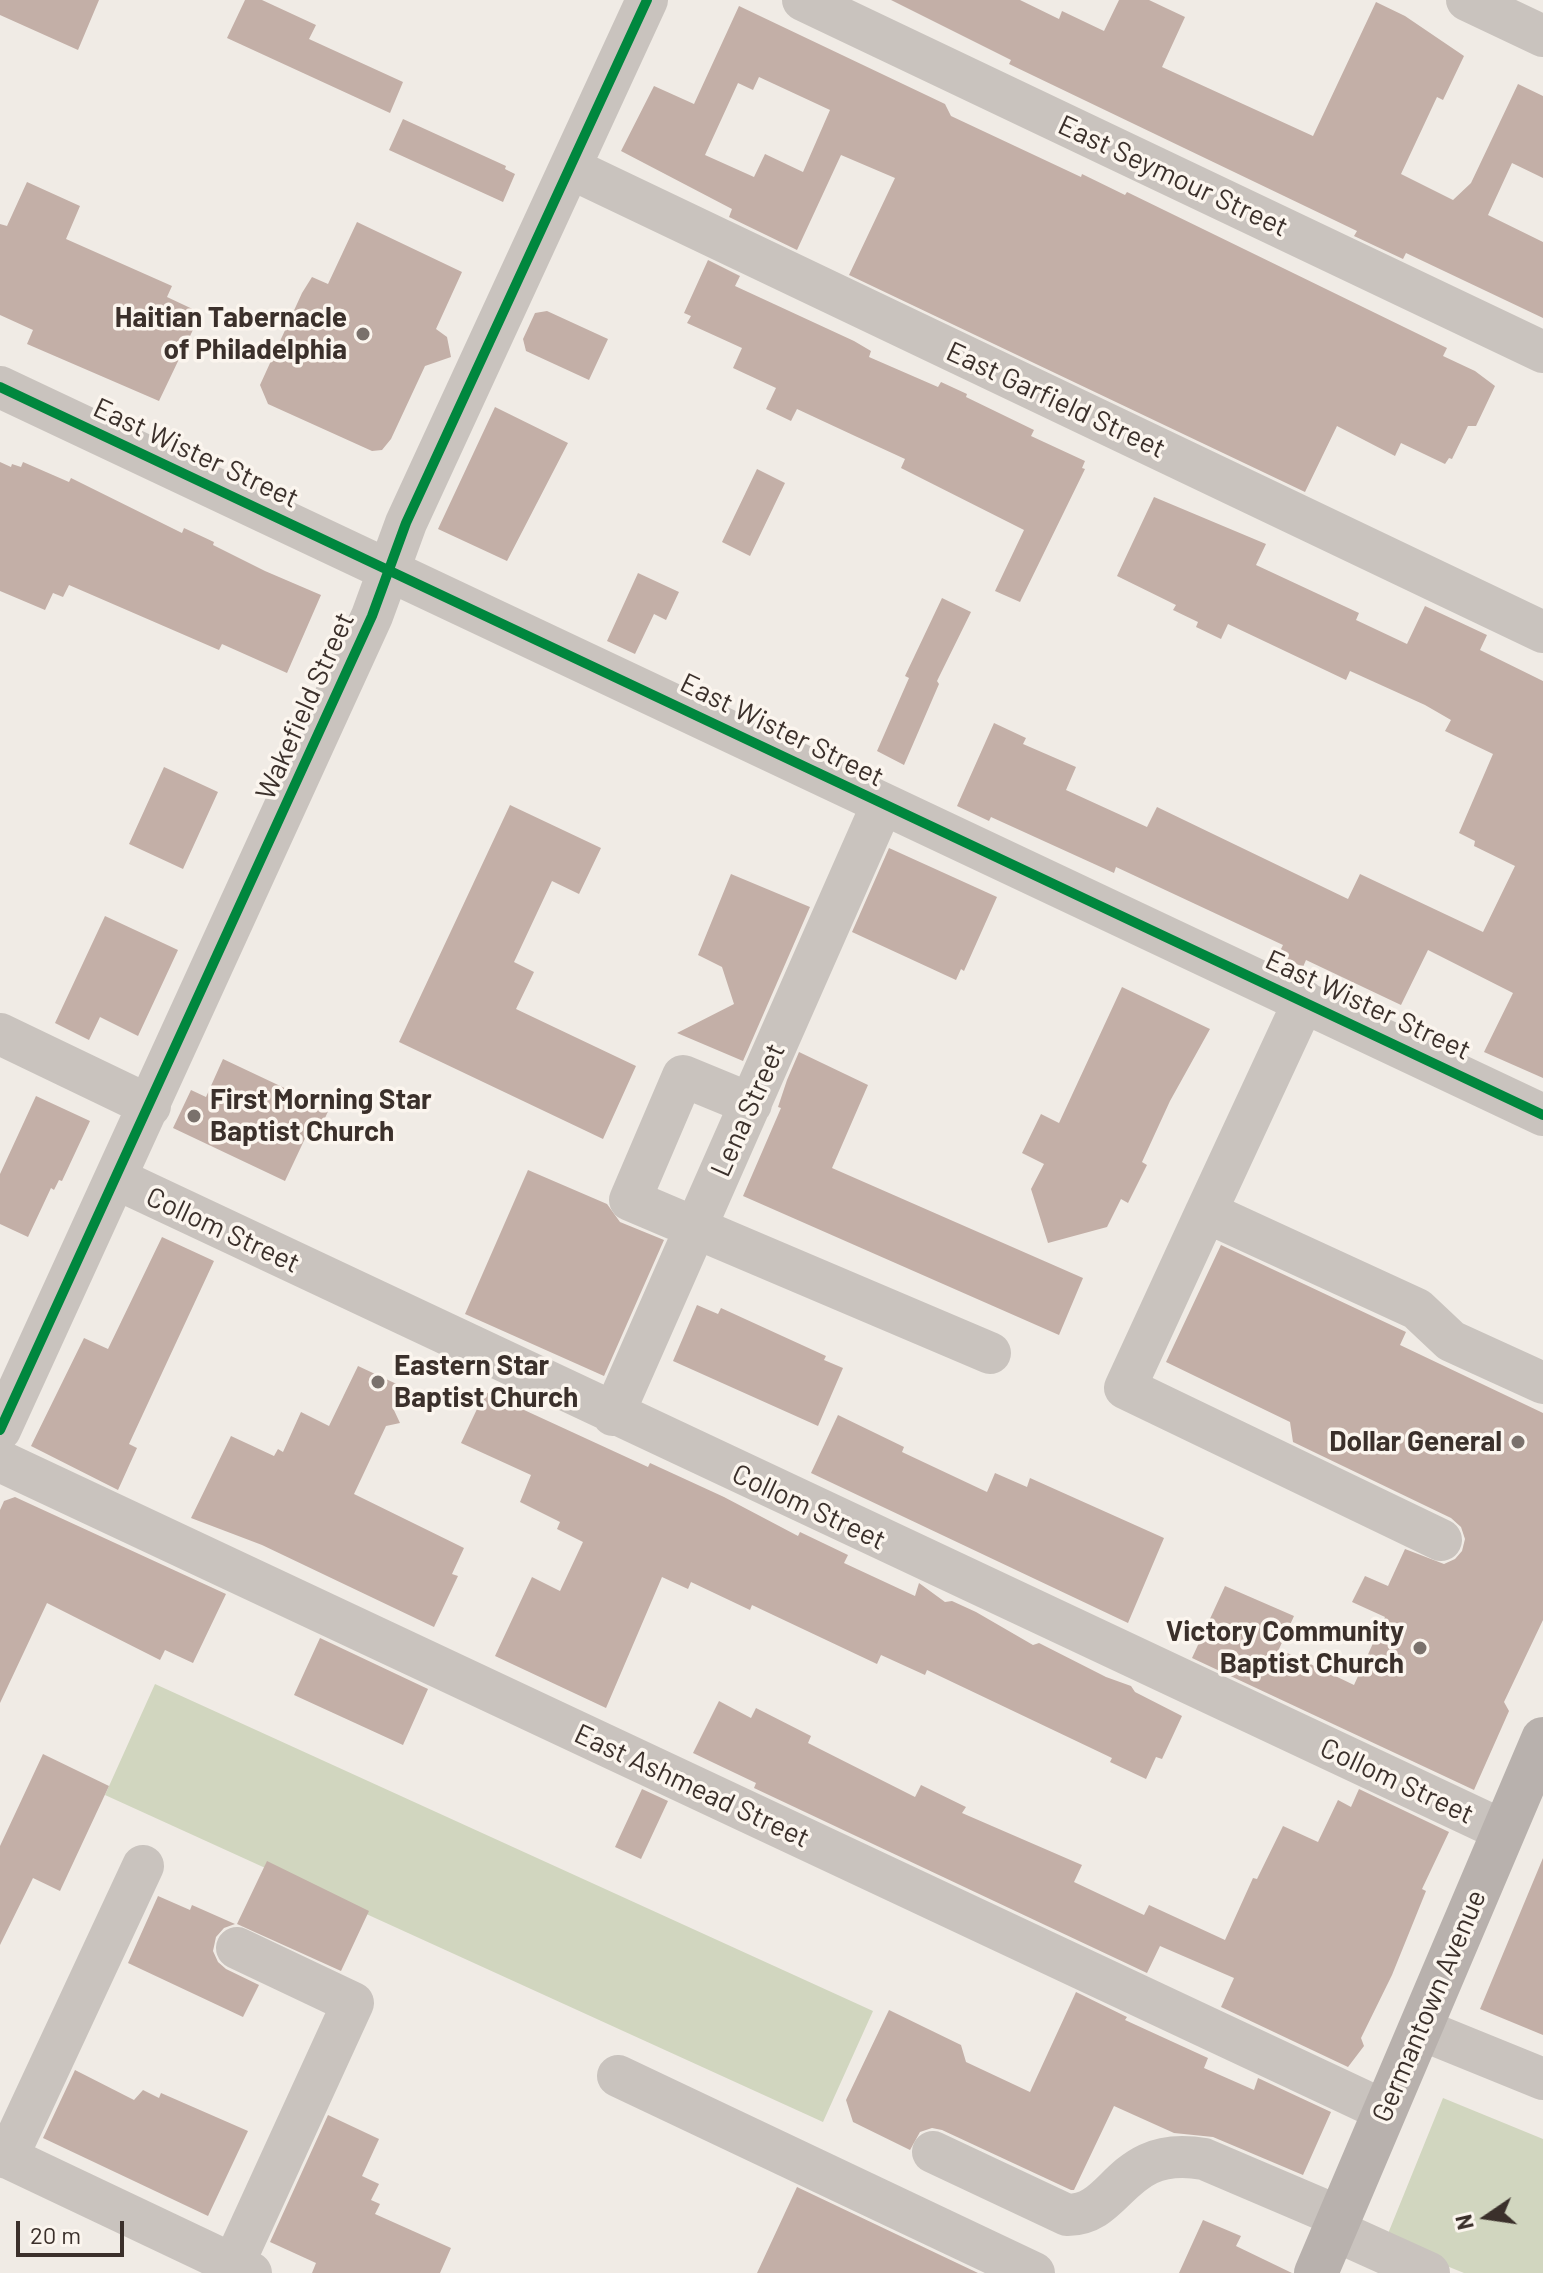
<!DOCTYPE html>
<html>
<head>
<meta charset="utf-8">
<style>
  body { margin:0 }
  #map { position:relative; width:1543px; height:2273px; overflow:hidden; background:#f0ebe5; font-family:Barlow,sans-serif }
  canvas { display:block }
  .north { position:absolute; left:1447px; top:2177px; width:80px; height:80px; -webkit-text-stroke:6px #fbf5ee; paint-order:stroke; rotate:257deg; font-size:22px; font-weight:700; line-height:32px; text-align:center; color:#3b302b }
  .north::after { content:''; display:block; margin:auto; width:28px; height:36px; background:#3b302b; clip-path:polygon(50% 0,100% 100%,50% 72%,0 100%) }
  .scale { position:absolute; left:16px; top:2221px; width:108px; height:36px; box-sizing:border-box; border:4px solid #3b302b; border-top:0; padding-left:10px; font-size:24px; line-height:28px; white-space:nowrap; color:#3b302b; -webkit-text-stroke:6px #fbf5ee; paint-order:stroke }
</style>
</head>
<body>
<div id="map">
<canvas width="1543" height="2273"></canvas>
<div class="north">N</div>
<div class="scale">20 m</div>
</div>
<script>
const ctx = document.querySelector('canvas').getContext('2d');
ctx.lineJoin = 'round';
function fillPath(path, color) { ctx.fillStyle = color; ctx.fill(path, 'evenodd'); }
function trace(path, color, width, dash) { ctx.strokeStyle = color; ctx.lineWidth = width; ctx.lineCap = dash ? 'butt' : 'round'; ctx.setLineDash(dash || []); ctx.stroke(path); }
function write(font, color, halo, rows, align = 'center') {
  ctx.font = font + ' Barlow,sans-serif'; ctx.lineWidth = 7; ctx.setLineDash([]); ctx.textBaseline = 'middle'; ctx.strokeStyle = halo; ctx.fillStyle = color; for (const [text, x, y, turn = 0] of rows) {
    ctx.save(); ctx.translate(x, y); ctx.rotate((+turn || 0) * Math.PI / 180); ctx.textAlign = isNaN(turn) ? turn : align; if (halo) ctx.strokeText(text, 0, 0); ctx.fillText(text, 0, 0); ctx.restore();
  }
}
const green = new Path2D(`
  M155,1684L873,2011L823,2122L105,1795Z
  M1443,2098L1543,2139V2273H1464L1385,2241Z`);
const building = new Path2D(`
  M0,0H99L78,50L0,15Z
  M245,0H262L316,25L309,39L403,82L390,113L227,38Z
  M891,0H1020L1059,19L1062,11L1104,31L1119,0H1149L1185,17L1162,67L1313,136L1376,2L1405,16L1464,56L1443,100L1437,97L1401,174L1453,200L1471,183L1518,84L1543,96V178L1512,163L1488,215L1543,242V318L1406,253L1403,259L1354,236L1357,231L1009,64L1011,60Z
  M739,6L945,104L951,116L1081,177L1082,174L1125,195L1127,192L1447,348L1443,356L1475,371L1495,386L1476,426H1468L1452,459L1449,458L1445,464L1401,443L1395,456L1337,426L1305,492L849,275L895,178L841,155L797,250L729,217L732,209L621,151L654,86L694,104ZM759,77L830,110L803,172L765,154L754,177L705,155L738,83L753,90Z
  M403,119L506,166L505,169L515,174L503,202L389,150Z
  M27,182L80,206L66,239L172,286L167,297L201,313L159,401L27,344L33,330L0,315V224L7,226Z
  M357,222L462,272L436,329L447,337L451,357L425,366L391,439L382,450L372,451L268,404L260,385L302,293L312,277L328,284Z
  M708,260L740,276L735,286L854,341L871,351L869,357L938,387L941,382L967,394L966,397L1034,430L1031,436L1085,461L1082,468L1085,469L1020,602L995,591L1024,530L901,468L905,459L855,436L797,409L791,421L766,409L776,388L733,368L742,348L687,323L691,316L684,313Z
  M547,311L608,339L589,380L526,351L523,339L535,313Z
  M495,407L568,443L507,561L438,529Z
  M0,462L11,467L12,464L21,467L23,462L69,482L71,478L182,533L184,528L214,542L213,545L265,571L321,595L287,673L222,644L219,650L69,585L63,597L53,593L45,610L0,591Z
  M757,469L785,483L750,556L722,542Z
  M1154,497L1266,544L1256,565L1359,613L1356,620L1407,644L1425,606L1487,635L1480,650L1543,681V1078L1484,1052L1513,993L1428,950L1401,1005L1306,960L1303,967L1278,955L1283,945L1116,867L1114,873L991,817L989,821L957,806L994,723L1026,738L1023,744L1076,767L1066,790L1147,827L1157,807L1348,899L1360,874L1483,932L1515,866L1474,846L1475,841L1459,833L1493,754L1445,731L1451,720L1425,705L1350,671L1346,680L1228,624L1221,639L1196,627L1198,622L1173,610L1176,605L1117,576Z
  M638,573L679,592L666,620L654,614L635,654L607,641Z
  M942,598L971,612L937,681L939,684L904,765L877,751L909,678L905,676Z
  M164,767L218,792L183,869L129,844Z
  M510,805L601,848L579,894L552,881L514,962L534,972L516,1009L636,1066L603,1139L399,1042Z
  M889,848L997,897L964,971L961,969L956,980L852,932Z
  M731,874L810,907L743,1061L677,1033L734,1004L722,967L698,955Z
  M105,916L178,950L138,1036L100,1017L89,1040L55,1023Z
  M1122,987L1210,1029L1170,1101L1142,1162L1147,1165L1128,1203L1121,1199L1107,1227L1048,1243L1031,1189L1044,1164L1022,1153L1041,1114L1059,1123Z
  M799,1052L868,1085L832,1168L1083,1278L1059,1335L743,1196L781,1108L778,1107L787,1080Z
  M223,1059L329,1109L318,1134L309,1130L285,1181L173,1128L191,1090L206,1097Z
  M36,1096L90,1121L62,1181L59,1180L54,1190L51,1188L28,1237L0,1224V1174Z
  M528,1170L607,1204L620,1222L664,1240L604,1376L465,1314Z
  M162,1237L214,1261L129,1444L137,1448L118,1490L31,1446L84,1338L108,1349Z
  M1221,1245L1406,1332L1400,1345L1543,1413V1620L1504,1702L1509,1711L1474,1790L1192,1658L1225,1586L1294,1616L1279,1649L1354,1685L1385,1617L1352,1602L1365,1576L1388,1586L1405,1549L1444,1564L1455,1559L1462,1551L1465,1539L1461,1527L1451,1518L1293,1442L1290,1422L1166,1362Z
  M697,1305L718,1314L721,1308L826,1356L824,1360L843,1368L818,1426L673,1361Z
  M358,1366L403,1387L393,1408L400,1423L386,1426L354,1494L464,1548L452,1574L458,1576L434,1627L262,1545L191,1518L231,1436L274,1456L278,1449L283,1452L301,1412L329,1426Z
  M485,1392L648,1467L650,1463L724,1497L798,1536L800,1532L848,1555L844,1563L915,1596L919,1583L945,1602L952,1601L976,1612L1033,1645L1039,1643L1106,1677L1131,1686L1135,1692L1182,1716L1162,1759L1156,1757L1146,1779L1110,1762L1112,1758L927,1670L925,1675L881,1655L877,1664L752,1605L750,1610L691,1582L688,1589L662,1577L606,1708L495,1656L532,1577L560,1591L583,1542L557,1529L560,1522L520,1502L531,1475L461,1443Z
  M838,1415L904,1447L902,1452L987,1492L995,1473L1027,1487L1030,1478L1164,1538L1128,1623L811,1473Z
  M15,1497L226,1594L193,1663L165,1650L160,1660L47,1603L0,1703V1510L4,1501Z
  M320,1638L428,1689L403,1745L294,1695Z
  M719,1701L751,1718L756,1708L811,1736L808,1743L915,1797L921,1785L966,1807L962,1813L1082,1865L1074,1882L1144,1915L1149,1905L1225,1940L1253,1878L1257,1879L1283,1826L1318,1842L1338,1800L1351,1807L1359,1789L1449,1832L1422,1889L1426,1891L1392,1975L1361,2038L1364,2046L1348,2067L1221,2007L1234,1978L1160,1946L1147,1973L754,1788L756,1783L693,1753Z
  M43,1754L109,1786L60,1891L33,1878L0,1945V1846Z
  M642,1789L668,1801L641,1859L615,1847Z
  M1543,1858V2035L1480,2009Z
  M267,1861L369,1911L341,1971L237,1924Z
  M158,1896L190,1910L192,1905L235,1924L224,1928L216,1937L213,1951L218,1962L226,1969L259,1985L243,2017L128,1963Z
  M1076,1992L1127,2017L1125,2020L1208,2058L1204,2068L1254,2090L1258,2078L1331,2112L1303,2175L1213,2137L1174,2133L1114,2106L1074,2190H1071L942,2130L932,2128L920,2132L910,2150L853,2122L846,2100L889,2010L961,2045L966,2062L1030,2092Z
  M75,2070L134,2100L143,2090L159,2098L161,2093L248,2131L208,2216L43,2138Z
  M328,2115L379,2139L362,2176L379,2184L371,2200L380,2204L375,2214L451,2248L440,2273H312L316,2263L270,2242Z
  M797,2187L978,2273H757Z
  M1203,2220L1241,2236L1236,2246L1292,2273H1179Z`);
const minor = new Path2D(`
  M803,0L1543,352
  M1467,0L1543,36
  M570,168L1543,632
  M0,387L1543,1115
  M0,1034L150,1106
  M751,1104L683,1076L630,1200L990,1353
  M117,1179L1504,1831
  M1206,1212L1304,1001
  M613,1415L882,805
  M0,1430L372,616L406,523L647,0
  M0,1461L1385,2111
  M1441,1540L1125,1388L1206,1212L1417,1309L1451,1341L1543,1383
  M1420,2029L1543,2079
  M618,2076L1034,2273
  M933,2152L1067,2215C1119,2216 1119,2144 1204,2159L1340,2217
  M0,2154L251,2273
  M7,2158L143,1866
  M1334,2230L1429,2273
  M233,2265L353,2003L237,1948`);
const major = new Path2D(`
  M1316,2273L1543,1739`);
const cycleway = new Path2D(`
  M0,387L1543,1115
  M0,1430L372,616L406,523L647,0`);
const markers = [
  [363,334,8,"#7a716c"],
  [194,1116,8,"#7a716c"],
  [378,1382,8,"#7a716c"],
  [1518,1442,8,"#7a716c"],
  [1420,1648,8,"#7a716c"]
];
const streetNames = [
  ["East Seymour Street",1173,176,25],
  ["East Garfield Street",1056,400,25],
  ["East Wister Street",196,453,25],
  ["Wakefield Street",305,706,-66],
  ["East Wister Street",782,730,26],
  ["East Wister Street",1368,1005,25],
  ["Lena Street",748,1110,-66],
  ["Collom Street",223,1230,25],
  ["Collom Street",809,1507,25],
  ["Collom Street",1397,1781,25],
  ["East Ashmead Street",692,1786,25],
  ["Germantown Avenue",1429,2006,-67]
];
const poiNames = [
  ["Haitian Tabernacle",347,318],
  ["of Philadelphia",347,350],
  ["First Morning Star",210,1100,"left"],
  ["Baptist Church",210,1132,"left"],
  ["Eastern Star",394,1366,"left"],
  ["Baptist Church",394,1398,"left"],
  ["Dollar General",1502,1442],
  ["Victory Community",1404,1632],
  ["Baptist Church",1404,1664]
];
fillPath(green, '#d1d6bf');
fillPath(building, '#c3afa7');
trace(minor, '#c9c3be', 42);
trace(major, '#b8b1ad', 44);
trace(cycleway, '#00873e', 10);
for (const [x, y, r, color] of markers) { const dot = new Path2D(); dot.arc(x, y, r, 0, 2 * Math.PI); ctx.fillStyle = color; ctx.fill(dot); trace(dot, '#fbf5ee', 3); }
write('28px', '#3b302b', '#fbf5ee', streetNames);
write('bold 28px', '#3b302b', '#fbf5ee', poiNames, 'right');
</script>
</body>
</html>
